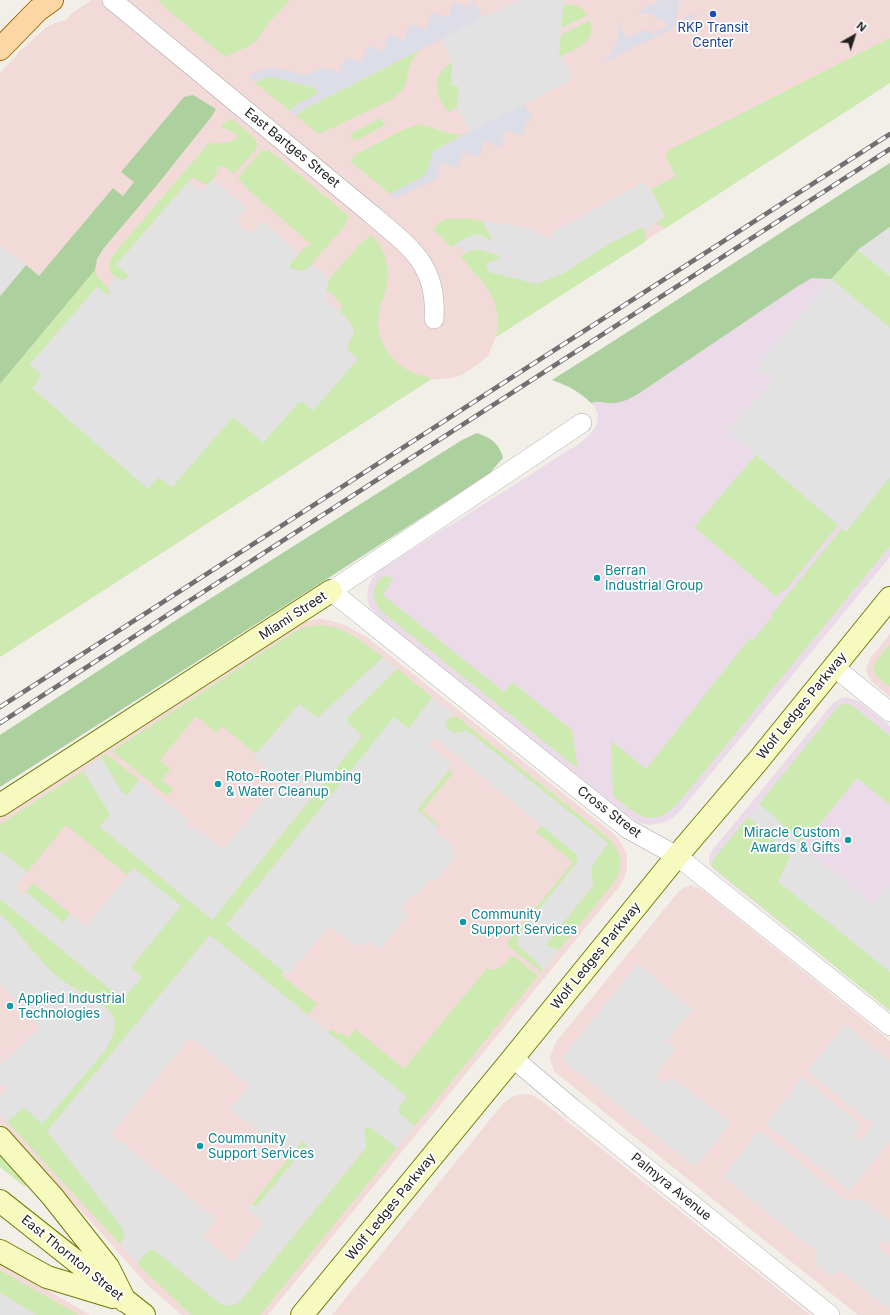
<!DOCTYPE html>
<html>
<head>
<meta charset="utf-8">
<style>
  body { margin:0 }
  #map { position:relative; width:890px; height:1315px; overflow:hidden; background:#f2efe9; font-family:Inter,sans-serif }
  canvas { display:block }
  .north { position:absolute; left:834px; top:16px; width:40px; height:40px; -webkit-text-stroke:3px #fff; paint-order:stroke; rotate:39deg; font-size:11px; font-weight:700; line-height:16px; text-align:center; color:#222 }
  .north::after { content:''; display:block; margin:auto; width:14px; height:18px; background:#222; clip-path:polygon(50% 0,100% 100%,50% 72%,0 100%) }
</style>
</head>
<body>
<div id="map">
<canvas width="890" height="1315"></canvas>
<div class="north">N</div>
</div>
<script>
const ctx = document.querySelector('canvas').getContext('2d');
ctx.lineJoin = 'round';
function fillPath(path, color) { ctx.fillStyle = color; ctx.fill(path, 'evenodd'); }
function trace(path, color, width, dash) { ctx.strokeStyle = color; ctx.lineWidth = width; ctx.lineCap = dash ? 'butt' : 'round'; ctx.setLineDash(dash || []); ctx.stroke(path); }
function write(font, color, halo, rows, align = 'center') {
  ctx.font = font + ' Inter,sans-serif'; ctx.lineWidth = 3.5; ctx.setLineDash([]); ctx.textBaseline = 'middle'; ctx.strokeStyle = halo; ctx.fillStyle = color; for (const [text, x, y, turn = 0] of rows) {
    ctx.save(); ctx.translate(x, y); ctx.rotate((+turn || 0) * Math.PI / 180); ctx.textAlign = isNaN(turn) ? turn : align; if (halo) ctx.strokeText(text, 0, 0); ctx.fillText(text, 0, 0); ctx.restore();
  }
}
const commercial = new Path2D(`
  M91,0H890V83L496,337L488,356L478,364L462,375L451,378L430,380L0,657V73L19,52L45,28L57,22L66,20L71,14Z
  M320,619L332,621L345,625L368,638L614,834L622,844L627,855V869L625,876L619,887L268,1315H182L146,1284L105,1237L0,1124V816L298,624L312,620Z
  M890,634V697L871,681L868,675L866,669L871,657Z
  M691,885L701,889L890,1041V1315H858L615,1121L554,1071L551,1062L550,1056L556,1042L679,891L685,887Z
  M522,1094L532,1095L543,1102L810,1315H332L501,1106L511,1097Z
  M0,1263L39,1285L90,1315H0Z`);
const industrial = new Path2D(`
  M812,212L890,276V557L681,810L673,818L665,822L649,825L639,823L628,816L377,616L369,605L367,598L368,587L373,577L380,570L580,443L590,434L596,426L597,422L598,414L594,406L585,397L570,387L552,380L627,333Z
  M846,697L859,701L890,726V1011L713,869L709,863V860L710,854L714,848L833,703L841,698Z`);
const grass = new Path2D(`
  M158,0H290L272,19L257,40L249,46L225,57L170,12Z
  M565,5C575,3 581,7 588,15L561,28L563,7Z
  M590,20C594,37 588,42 573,50C569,52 564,56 559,56L561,35Z
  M890,38V83L666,228L658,224L657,222L664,217L651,189L676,176L666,157L667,151Z
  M420,50C417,54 414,57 412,61C403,79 412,85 391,100L319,134L296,116L302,110Z
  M451,63L459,86L457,107L450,112C440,108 435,87 438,77C440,72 446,66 451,63Z
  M269,77C276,77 313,86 317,90V94L296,105L290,111L255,83L264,78Z
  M381,118L385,125L357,140H353L351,138L350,135L352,133Z
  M232,119L257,140L256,141L257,148L234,174L224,167L220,166L217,169L216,175L209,184H204L194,178L190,179L117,264L127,274L128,278L121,280C110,276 106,266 112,256L209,143C218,144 232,143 238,137L236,133L221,127L224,123Z
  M420,124C436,128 448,136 464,134L434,151C430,158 430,166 426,173C421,181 399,189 390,194L351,162L354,156L358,153L405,129Z
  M269,150L349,216L343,228L309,267L303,271H299L291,269L290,267V264L303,250L302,249L311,244L246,188L238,178L261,151Z
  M447,219H472L482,221L493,240L491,241C475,230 465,237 451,247L433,229L441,221Z
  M642,227C646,232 647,235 645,242L496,337C500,318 496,297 483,282C480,278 475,275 472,271C469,266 465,262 461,257L466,253L477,249L501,256L498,259L486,264L609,244Z
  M371,235C386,248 391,271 386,289C384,297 380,304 379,312C373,345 398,374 430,377V380L0,657V384L95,270C97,281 109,284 110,295H107L97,287L30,365L40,373L41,378L147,489L156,479L160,478L172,487L233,417L299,401L303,402L313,410L358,359L347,349C347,344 350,341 352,337C357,327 347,318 340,312L342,308C341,303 331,292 326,290L329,279L361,243Z
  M858,250L890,276V328L831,279Z
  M756,455L838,525L784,592L782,590L777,597L694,527Z
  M890,477V546L680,801C652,830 640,817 613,796L611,741L646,769L750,638L753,640L772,617L771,615L842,528L846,532Z
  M384,576L393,578L383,595L504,692L512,682L572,730L578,769L381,611C372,600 370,584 384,576Z
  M323,625C347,628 364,643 383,657L319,717L313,715L299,704L256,754L222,726L216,733L196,716L160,760L170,769L162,780L173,789L167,796L112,751L291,634L305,627Z
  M890,644V687C885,683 879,679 875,674C868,666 885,651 890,644Z
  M397,669L432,697L409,729L394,718L284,971L281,975L317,1004L308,1015L210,935L47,1131L121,1226C126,1234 126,1237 120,1244L7,1122L24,1108L27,1109L42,1124L113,1034C115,1027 116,1020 111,1013C98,997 74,991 58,977C36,959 21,933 0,914V899L123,1000L130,968L181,906L133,868L127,875L66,825L27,872L0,851V824L83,771L109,812V816L100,826L212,920L362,736L348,723L346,719Z
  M845,703L854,707L890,736V805L857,778L809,837L806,835L800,843L769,812L759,804L826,721L838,707Z
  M456,716L607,837C620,849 625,863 616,880L559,950L550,947L546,944L593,886L591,868L608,843L468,731L455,733L447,729L445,724L450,717L451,718Z
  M107,754L139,780L128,795H125L122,792L101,758Z
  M449,770L453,773L422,811L439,825L438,827L417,810Z
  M748,817L790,857L861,948L890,972V1011L711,866L715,857Z
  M542,825L575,852L578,857L577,862L517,937L518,945L537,962L543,970L541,972L506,944L573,862L536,832Z
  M33,883L70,914L63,923L26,892Z
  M512,955L538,976L415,1126L400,1114L398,1111L400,1106L407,1097L328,1032L331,1029L338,1035L341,1032L348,1038L355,1029L404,1069L487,968C499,974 506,963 512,955Z
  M366,1127H369L373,1129L397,1148L260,1315H191L152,1278L137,1263L148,1251L153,1249L218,1302C226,1307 234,1306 241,1300L366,1148L364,1130Z
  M302,1141L306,1143V1146L256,1207L252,1204Z
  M0,1152L29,1183L25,1187L0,1167Z
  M0,1270L79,1315H37L0,1293Z`);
const forest = new Path2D(`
  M193,95L216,109L212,116L157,185L103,249L97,259L95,270L0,384V296L26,265L39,276L113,188L123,196L134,182L121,172L184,97Z
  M890,163V227L858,250L831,279L812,278L798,286L638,394C629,399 620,404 610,403C603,403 600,400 591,403C580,392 567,385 552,380C665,309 777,234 890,163Z
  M477,433C490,437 500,444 503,458L489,474L333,575L0,787V735L173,622L462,440Z`);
const parking = new Path2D(`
  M518,0H563L565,5L563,7L559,55L560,56H562L573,79L470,132L457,107L459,87L451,85L452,63L441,39Z
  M213,179L247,208L237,220L238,223L245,230L249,233L253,232L262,221L299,254L290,264V267L291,269L303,271L309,267L312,264L329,279L326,290L327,298L332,305L346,317L352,326L353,335L347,346V349L358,359L313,411L303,402H299L263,443L233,417L172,487L160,478L156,479L148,489L32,388L41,376L40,373L30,364L97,287L109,296L111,293L108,286L115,277L121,280L128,278L127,274L116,265L189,181L199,190H202Z
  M644,182L648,190L651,189L665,217L645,230L642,227L609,244L564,273L537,284L489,272L486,264L498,259L500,257V255L477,249L466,253L455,244L473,235H480L491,241H492V238L482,221L530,228L550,239L555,231Z
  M890,227V276L858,250Z
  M0,245L26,265L0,296Z
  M831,279L890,328V477L846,532L728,431L773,381L756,367Z
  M383,657L397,669L346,719L348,723L362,736L212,920L100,827L109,816V812L83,771L101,758L122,792L125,795H128L139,780L190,821L186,826L192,830L195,827L223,849L280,780L253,758L256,754L299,704L313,715L319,717Z
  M432,697L453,713L445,724L447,729L455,733L468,731L608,843L591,868L593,886L546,944L550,947L559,950L543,970L537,962L519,946L517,941V937L577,862L578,858L577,855L436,739H433L428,745L452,764L448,769L449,770L417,810L438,827L435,832L455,848L451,853L455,857L435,882L430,878L416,896L413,895L402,909L408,915L379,950L369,941L360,946L352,944L330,927H328L288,975L226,925L394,717L409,729Z
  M759,804L769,812L810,853L873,904L890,884V972L778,882L790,857L748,817Z
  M0,851L27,872L15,887L23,895L26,892L63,923L70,914L86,926L134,868L181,906L131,967L142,977L123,1000L0,899Z
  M0,914L12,926L25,943L56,976L73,988L103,1005L113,1016L115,1022L113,1034L106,1050L42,1124L25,1108H22L7,1122L0,1115V1096L6,1090L0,1083V1065L40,1028L0,984Z
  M210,935L407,1097L400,1106L398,1111L400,1114L415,1126L397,1148L370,1127L365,1128L364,1130L366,1147L241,1300L237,1304L228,1306L223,1305L218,1302L153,1249L148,1251L137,1263L120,1244L124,1239L125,1236L121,1226L47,1131ZM191,1037L249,1086L230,1109L290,1157L301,1143L303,1141L306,1143V1146L256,1207L252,1204L247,1209L263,1223L233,1262L202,1237L216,1219L111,1134Z
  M637,964L693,1009L667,1041L676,1049L655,1076L666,1084L672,1077L731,1123L695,1167L561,1059Z
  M845,1024L890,1061V1140L849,1191L766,1124L802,1077L862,1125L855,1134V1137L857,1140H861L871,1127V1123L807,1071Z
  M759,1130L846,1200H864L890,1221V1245L882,1241L880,1242L878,1245L879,1248L890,1257V1310L843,1273L836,1272L831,1276L814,1262L817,1255L815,1251L723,1177Z
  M0,1293L37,1315H0Z`);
const plaza = new Path2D(`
  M472,0H473L482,18L302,110L296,116L290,111L299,103L316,95L317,90L313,86L293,83L277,78H264L255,83L248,76L263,69L275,68L299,74H310L324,67L340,73L346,57L362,62L368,46L383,51L389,35L404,40L410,24L426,29L432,13L448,18L453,2L469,8Z
  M660,0H679L676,22L695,13L697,16L601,64L612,52L617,40L619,30L617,20L627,38L646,29L653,34L669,25L648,12L641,14L639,11Z
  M524,104L533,121L527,119L522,136L505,130L501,147L484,141L479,157L463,152L457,168L441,163L436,179L396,198L390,194L423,176L428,170L432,153L437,149Z`);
const street = new Path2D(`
  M112,0L370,213C408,246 438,263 434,319
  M582,423L331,591L628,829L677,856L890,1026
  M834,667L890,712
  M513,1058L572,1108L830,1315`);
const secondary = new Path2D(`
  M0,805L331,591
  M0,1138L52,1196L108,1267L125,1301
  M0,1201L144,1315
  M0,1251L47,1277L113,1297
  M302,1315L513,1058L677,856L757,762L890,598`);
const primary = new Path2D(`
  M0,49L38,10L52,0`);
const rail = new Path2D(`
  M0,707L890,134
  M0,723L890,149`);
const markers = [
  [713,14,4,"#1a4fb4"],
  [597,578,4,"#0f9aa8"],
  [218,784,4,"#0f9aa8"],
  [848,840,4,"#0f9aa8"],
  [463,922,4,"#0f9aa8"],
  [10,1006,4,"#0f9aa8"],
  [200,1146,4,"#0f9aa8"]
];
const transitNames = [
  ["RKP Transit",713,28],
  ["Center",713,43]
];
const streetNames = [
  ["East Bartges Street",292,148,39],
  ["Miami Street",293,616,-33],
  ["Wolf Ledges Parkway",802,706,-51],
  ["Cross Street",609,812,37],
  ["Wolf Ledges Parkway",596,956,-51],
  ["Palmyra Avenue",671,1187,39],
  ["Wolf Ledges Parkway",391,1207,-51],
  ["East Thornton Street",72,1258,39]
];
const cultureNames = [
  ["Berran",605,571],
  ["Industrial Group",605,586],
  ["Roto-Rooter Plumbing",226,777],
  ["& Water Cleanup",226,792],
  ["Miracle Custom",840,833,"right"],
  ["Awards & Gifts",840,848,"right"],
  ["Community",471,915],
  ["Support Services",471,930],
  ["Applied Industrial",18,999],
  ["Technologies",18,1014],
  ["Coummunity",208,1139],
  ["Support Services",208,1154]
];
fillPath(commercial, '#f2dad9');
fillPath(industrial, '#ebdbe8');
fillPath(grass, '#cdebb0');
fillPath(forest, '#add19e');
fillPath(parking, '#e2e2e2');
fillPath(plaza, '#dddde8');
trace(street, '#a9a9a9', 20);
trace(secondary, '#707d05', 24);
trace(primary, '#a06b00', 24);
trace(street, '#fff', 19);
trace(secondary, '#f7fabf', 22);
trace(primary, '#fcd6a4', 22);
trace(rail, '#707070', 4.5);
trace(rail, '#fff', 3, [9]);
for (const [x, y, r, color] of markers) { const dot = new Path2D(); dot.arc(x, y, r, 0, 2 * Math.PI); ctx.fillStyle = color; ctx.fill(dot); trace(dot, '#fff', 1.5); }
write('13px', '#164399', '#fff', transitNames);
write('13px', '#222', '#fff', streetNames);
write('13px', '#0d838f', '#fff', cultureNames, 'left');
</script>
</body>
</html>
